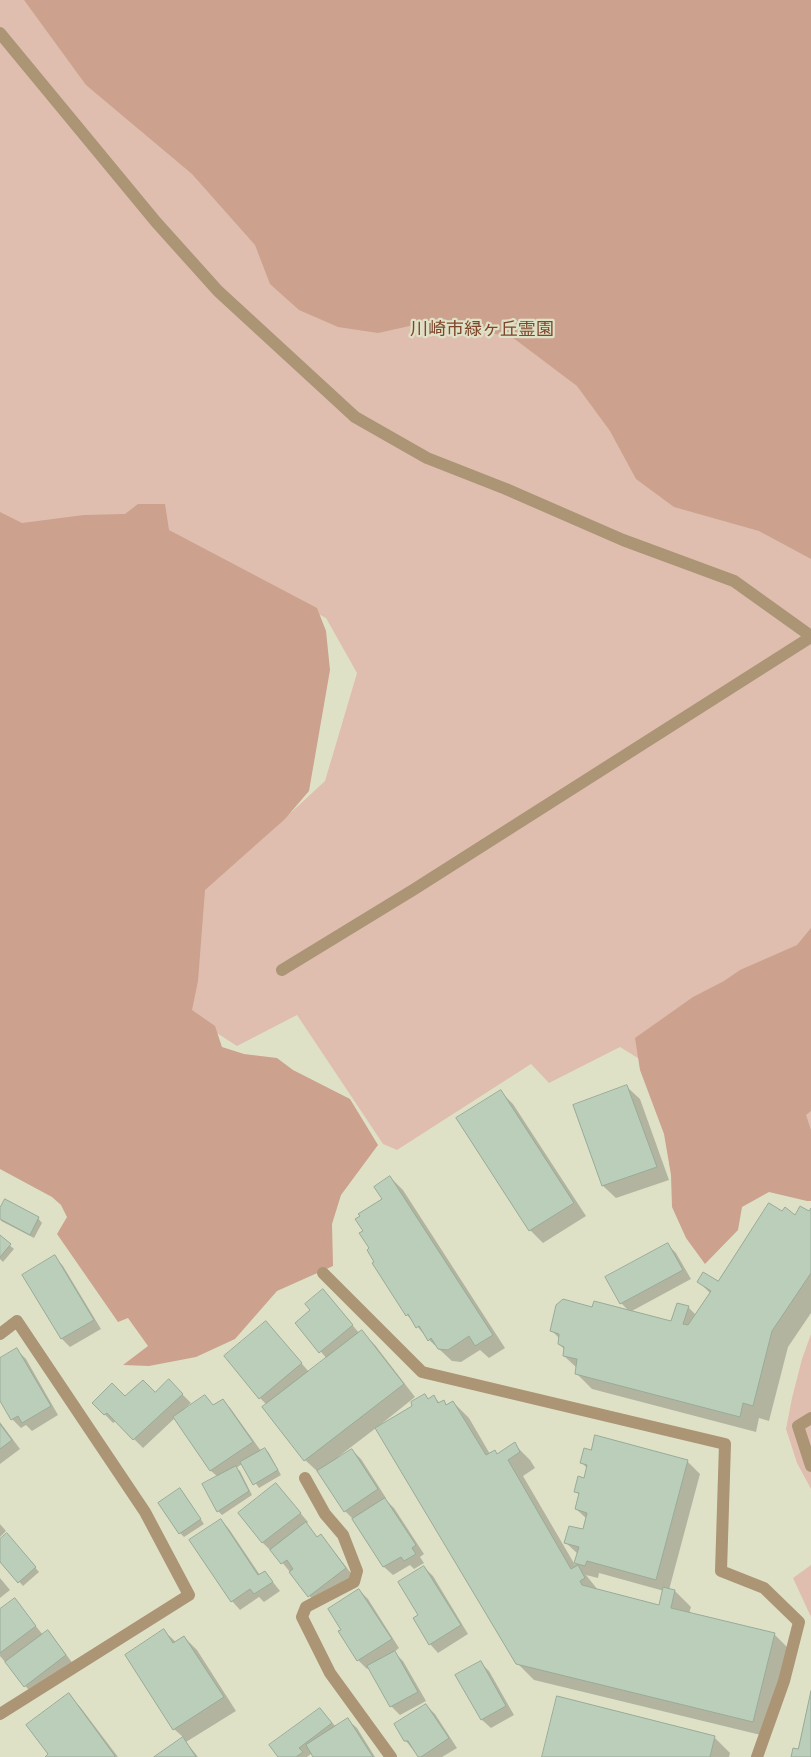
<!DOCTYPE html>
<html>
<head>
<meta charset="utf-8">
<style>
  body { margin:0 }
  canvas { display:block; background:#dfe1c7 }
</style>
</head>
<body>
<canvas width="811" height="1757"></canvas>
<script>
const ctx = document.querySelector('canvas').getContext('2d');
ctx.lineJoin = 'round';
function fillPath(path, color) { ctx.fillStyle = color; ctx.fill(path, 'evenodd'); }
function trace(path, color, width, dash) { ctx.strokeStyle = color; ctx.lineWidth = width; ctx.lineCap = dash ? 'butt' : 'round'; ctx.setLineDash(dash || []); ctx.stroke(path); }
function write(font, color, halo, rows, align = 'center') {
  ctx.font = font + ' Lato,"Noto Sans JP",sans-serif'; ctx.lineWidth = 4.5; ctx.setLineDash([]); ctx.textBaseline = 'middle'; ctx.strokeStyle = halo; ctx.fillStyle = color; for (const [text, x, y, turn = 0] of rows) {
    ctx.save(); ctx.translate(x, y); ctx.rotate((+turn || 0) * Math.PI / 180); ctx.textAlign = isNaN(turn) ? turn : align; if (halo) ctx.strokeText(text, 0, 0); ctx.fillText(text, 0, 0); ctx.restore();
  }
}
const green = new Path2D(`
  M0,0H811V1165L620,1047L549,1083L531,1064L397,1150L383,1144L297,1015L237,1046L162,998L129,953L272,830L325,781L357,673L326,618L161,533L0,570Z
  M811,1334V1489L797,1463L786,1429L792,1398L802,1359Z
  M811,1565V1617L793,1578Z`);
const forest = new Path2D(`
  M24,0H811V559L759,531L674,507L636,479L610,431L577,386L512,337L463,328L423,323L378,333L338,327L299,310L270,284L255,245L192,174L86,85Z
  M138,504H165L169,530L317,608L326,631L330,670L309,791L285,819L205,890L198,981L192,1010L215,1026L222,1047L244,1054L277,1058L293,1070L350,1099L378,1145L341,1195L332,1224L333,1266L277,1291L235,1339L196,1357L149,1366L123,1365L148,1346L128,1318L118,1322L57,1234L67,1217L61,1205L52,1197L0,1169V512L22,523L84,515L125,514Z
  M811,928V1111L806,1115L811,1130V1201H807L769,1192L742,1207L738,1230L705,1264L686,1238L672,1207L671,1175L664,1134L640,1070L635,1038L693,997L724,981L740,970L797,945Z`);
const shadow = new Path2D(`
  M627,1087L640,1099L669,1180L616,1198L603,1186L575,1105Z
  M501,1092L513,1104L586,1216L543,1243L530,1230L458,1119Z
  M390,1177L403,1190L505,1348L489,1358L480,1350L461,1362L452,1361L429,1340L407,1315L376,1262L365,1232L383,1199Z
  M0,1211L38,1218L42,1223L34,1238L1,1221Z
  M811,1211V1313L788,1347L769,1421L759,1418L756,1432L592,1389L576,1373L577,1368L564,1356L565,1350L559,1344L560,1339L552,1331L593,1308L672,1323L688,1307L696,1315L711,1294L699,1282L718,1283L782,1213L795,1216L810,1213Z
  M0,1237L14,1249L3,1262L0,1259Z
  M668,1245L676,1253L691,1279L630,1312L621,1303Z
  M55,1257L63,1266L101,1329L70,1347L62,1339Z
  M331,1300L360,1334L362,1332L375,1345L415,1397L380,1425L381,1426L414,1406L425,1396L429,1400L434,1397L440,1403L443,1402L447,1405L453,1402L469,1418L490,1454L494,1451L498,1455L514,1444L530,1460L535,1468L523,1476L575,1565L578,1554L566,1543L584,1531L587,1519L576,1509L580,1496L576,1491L585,1479L588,1469L582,1463L687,1461L700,1474L669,1590L675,1591L691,1607L689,1614L774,1634L790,1650L769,1737L534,1680L517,1663L376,1428L338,1457L339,1458L352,1450L361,1459L386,1498L385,1499L394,1508L424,1554L420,1557L424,1563L414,1569L410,1565L393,1575L384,1567L354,1520L345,1511L319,1472H318L305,1460L267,1405L260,1398L275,1332L309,1372L327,1359L297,1323ZM599,1573L664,1591L660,1606L598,1590L586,1575L598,1578Z
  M17,1350L26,1359L58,1415L32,1431L26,1425L21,1428L12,1419L0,1399V1360Z
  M169,1381L191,1403L184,1409L185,1410L205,1397L214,1406L223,1400L231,1409L261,1451L265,1449L269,1453L281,1475L259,1488L242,1464L236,1468L240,1471L252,1495L222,1515L218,1511V1477L211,1471L175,1418L143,1448L116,1421L113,1423L94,1403L155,1394Z
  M0,1422L20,1449L0,1464Z
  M276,1484L308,1522L306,1524L318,1538L320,1536L329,1545L354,1577L317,1605L272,1550L271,1551L263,1543L240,1513Z
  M184,1494L204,1524L184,1537L180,1533Z
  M221,1520L229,1529L260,1575L265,1572L280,1591L264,1602L259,1597L240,1610L232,1601Z
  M0,1524L6,1531L0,1537Z
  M11,1539L39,1572L23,1586L0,1560V1541Z
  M424,1567L433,1576L468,1634L438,1653L430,1644L420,1615Z
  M0,1578L10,1590L0,1598Z
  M359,1590L368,1599L399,1648L394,1652L403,1661L426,1701L400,1715L391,1706L369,1667L367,1669L358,1660L343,1630Z
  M14,1599L43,1635L47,1632L56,1641L74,1665L33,1695L0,1656V1610Z
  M164,1631L176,1642L184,1637L197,1650L236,1711L186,1742L198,1757H156L184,1738L174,1729Z
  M480,1662L489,1671L514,1715L491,1728L482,1720L457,1676Z
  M69,1695L81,1708L118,1757H47L50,1755Z
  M426,1705L435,1714L457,1748L442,1757H419L405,1740Z
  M320,1709L336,1727L348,1720L357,1728L375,1757H315L312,1753L307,1757H280Z
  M714,1737L730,1753L729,1757H543Z`);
const building = new Path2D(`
  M627,1085L657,1167L602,1186L573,1105Z
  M501,1090L574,1203L529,1231L456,1118Z
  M390,1176L493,1335L475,1346L469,1336L448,1350L438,1349L431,1338L428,1341L419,1326L416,1328L408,1314L406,1316L372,1263L374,1262L367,1250L369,1248L359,1233L363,1231L355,1219L360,1216L358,1214L382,1199L374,1187Z
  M5,1199L39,1217L30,1235L0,1219V1208Z
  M769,1203L782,1211L785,1207L795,1215L800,1206L809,1211L811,1208V1273L772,1331L753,1406L743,1403L740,1417L575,1374L577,1359L563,1356L564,1347L558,1344L559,1334L550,1331L556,1305L563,1299L592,1307L594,1301L671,1321L677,1303L689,1306L683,1324L688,1325L711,1291L697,1282L703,1272L718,1281Z
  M0,1235L11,1244L0,1257Z
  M668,1243L683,1270L620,1304L605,1277Z
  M55,1255L94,1320L61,1339L22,1275Z
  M323,1289L353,1325L319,1353L295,1323L310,1310L305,1304Z
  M266,1321L302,1363L259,1399L224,1356Z
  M362,1330L404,1384L304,1461L262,1407Z
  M17,1348L51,1406L22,1423L18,1416L11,1420L0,1401V1358Z
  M169,1379L183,1394L133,1440L107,1413L104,1415L92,1403L112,1383L125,1396L143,1380L155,1392Z
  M425,1394L428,1399L434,1395L438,1403L444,1400L446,1405L453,1401L486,1455L495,1450L497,1454L515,1442L520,1452L508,1460L571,1569L578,1565L585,1578L580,1581L582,1585L659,1605L663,1587L675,1590L671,1608L775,1633L753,1722L516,1664L375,1428L412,1406L411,1402Z
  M205,1395L213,1405L223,1399L253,1442L210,1471L173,1417Z
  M0,1424L12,1440L0,1449Z
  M595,1435L688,1460L656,1580L587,1561L585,1566L574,1563L579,1547L564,1543L569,1526L583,1529L587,1513L575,1509L579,1493L574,1492L578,1476L584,1478L587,1465L580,1463L584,1448L591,1450Z
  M265,1448L278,1470L253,1485L240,1462Z
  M352,1449L378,1489L344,1512L317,1471Z
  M236,1466L249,1491L217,1512L202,1484Z
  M276,1483L301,1513L262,1543L238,1513Z
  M180,1488L201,1519L179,1534L158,1503Z
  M385,1498L416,1545L412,1548L416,1554L404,1561L401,1557L383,1567L352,1519Z
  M221,1519L258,1575L265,1571L273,1582L254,1594L250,1589L231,1602L189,1540Z
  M306,1522L317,1537L321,1534L346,1568L308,1597L289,1572L293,1569L287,1560L281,1564L270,1550Z
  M7,1533L36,1567L18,1583L0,1562V1539Z
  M424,1566L461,1625L429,1645L413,1618L418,1615L398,1582Z
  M359,1589L392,1639L357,1661L338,1631L341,1630L328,1609Z
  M15,1598L36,1626L0,1653V1609Z
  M164,1629L173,1643L184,1636L224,1697L173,1730L125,1655Z
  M48,1630L66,1655L24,1687L5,1662Z
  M395,1651L418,1692L390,1707L367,1666Z
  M481,1661L506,1706L481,1720L455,1675Z
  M811,1691V1757H791L793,1748L798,1749Z
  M69,1693L115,1756L114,1757H45L48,1754L26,1725Z
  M557,1696L715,1736L710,1757H542Z
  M426,1704L449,1738L421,1757H418L408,1741H404L394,1724Z
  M320,1708L332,1723L299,1748L303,1752L296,1757H278L269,1745Z
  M348,1718L373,1757H313L306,1745Z
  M183,1737L196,1757H154Z`);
const minor = new Path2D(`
  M0,33L156,222L218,291L355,417L427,458L506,489L623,540L734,581L811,636
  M282,970L413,890L811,637
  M323,1273L422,1372L725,1444L721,1571L764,1588L799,1622L784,1681L757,1757
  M0,1334L17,1321L145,1512L189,1595L0,1714
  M811,1418L798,1426L811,1466
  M305,1478L325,1514L343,1535L357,1571L354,1582L306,1607L302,1617L330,1673L391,1757`);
const parkNames = [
  ["川崎市緑ヶ丘霊園",482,329]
];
fillPath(green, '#dfbeb0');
fillPath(forest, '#cca18e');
fillPath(shadow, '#0003');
fillPath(building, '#baceba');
trace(building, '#98ab98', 1);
trace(minor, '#ab9574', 12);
write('18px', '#7f462b', '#dfe1c7', parkNames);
</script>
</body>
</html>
